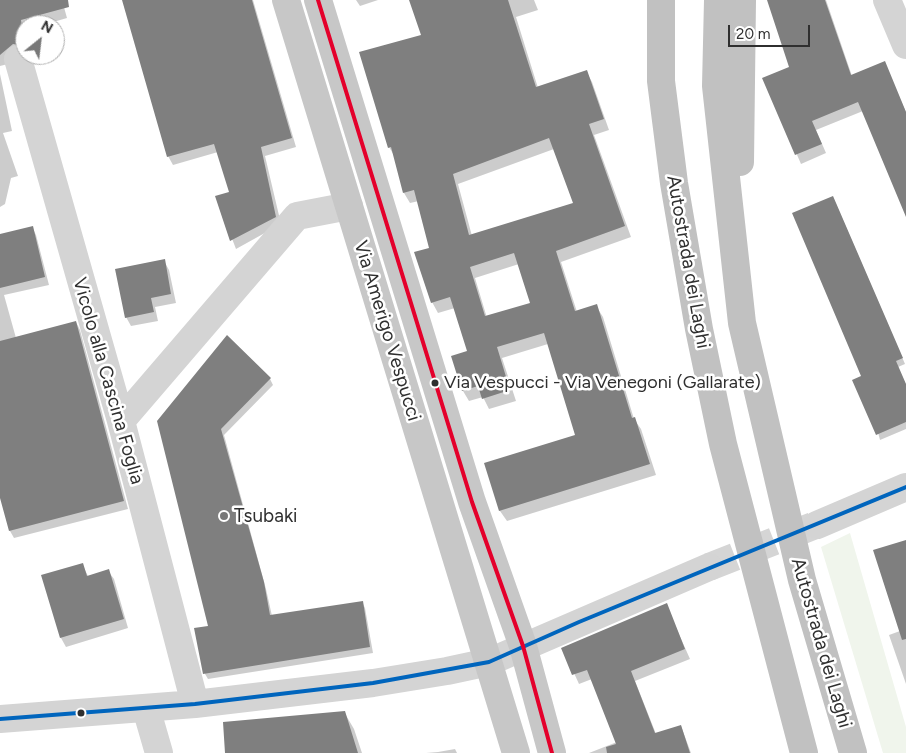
<!DOCTYPE html>
<html>
<head>
<meta charset="utf-8">
<style>
  body { margin:0 }
  #map { position:relative; width:906px; height:753px; overflow:hidden; background:#fff; font-family:Figtree,sans-serif }
  canvas { display:block }
  .north { position:absolute; left:15px; top:15px; width:50px; height:50px; box-sizing:border-box; background:#fff; border:1px solid #acacac; border-radius:50%; rotate:29deg; font-size:14px; font-weight:700; line-height:20px; text-align:center; color:#2f2f2f }
  .north::after { content:''; display:block; margin:auto; width:18px; height:22px; background:#787878; clip-path:polygon(50% 0,100% 100%,50% 72%,0 100%) }
  .scale { position:absolute; left:728px; top:25px; width:82px; height:22px; box-sizing:border-box; border:2px solid #2f2f2f; border-top:0; padding-left:6px; font-size:15px; line-height:18px; white-space:nowrap; color:#2f2f2f; -webkit-text-stroke:4px #fff; paint-order:stroke }
</style>
</head>
<body>
<div id="map">
<canvas width="906" height="753"></canvas>
<div class="north">N</div>
<div class="scale">20 m</div>
</div>
<script>
const ctx = document.querySelector('canvas').getContext('2d');
ctx.lineJoin = 'round';
function fillPath(path, color) { ctx.fillStyle = color; ctx.fill(path, 'evenodd'); }
function trace(path, color, width, dash) { ctx.strokeStyle = color; ctx.lineWidth = width; ctx.lineCap = dash ? 'butt' : 'round'; ctx.setLineDash(dash || []); ctx.stroke(path); }
function write(font, color, halo, rows, align = 'center') {
  ctx.font = font + ' Figtree,sans-serif'; ctx.lineWidth = 5; ctx.setLineDash([]); ctx.textBaseline = 'middle'; ctx.strokeStyle = halo; ctx.fillStyle = color; for (const [text, x, y, turn = 0] of rows) {
    ctx.save(); ctx.translate(x, y); ctx.rotate((+turn || 0) * Math.PI / 180); ctx.textAlign = isNaN(turn) ? turn : align; if (halo) ctx.strokeText(text, 0, 0); ctx.fillText(text, 0, 0); ctx.restore();
  }
}
const green = new Path2D(`
  M850,533L906,727V753H883L821,547Z`);
const shadow = new Path2D(`
  M0,0H62L67,18L43,25H25V53L8,64L0,66Z
  M123,0H253L296,147L265,156L281,224L236,249L216,197L230,193L218,152L173,165L168,156Z
  M356,0H378L360,6Z
  M423,0H534L538,10L516,17L538,88L586,71L592,82L609,130L594,135L631,237L561,262L577,312L596,306L603,317L634,419L641,429L656,475L507,521L500,511L486,464L577,436L548,344L502,358L516,401L489,409L483,397L469,401L463,391L469,352L455,308L438,313L432,302L431,248L419,201L410,203L404,193L395,157L389,147L422,36ZM554,149L574,204L472,236L458,184ZM519,264L532,304L487,318L475,278Z
  M778,0H826L852,76L884,63L906,112V215L863,111L816,130L826,153L801,164L764,79L791,67Z
  M0,74L12,131L3,133L18,176L11,178L5,204L0,207Z
  M833,197L905,364L898,367L906,385V429L880,440L863,377Z
  M32,227L36,235L49,285L4,295L16,338L76,322L80,330L128,509L14,538L10,531L0,493V235Z
  M164,261L169,270L176,303L155,307L158,321L131,326L126,317Z
  M270,379L273,385L224,435L266,589L272,616L362,602L365,608L373,653L208,679L205,674L209,627L158,421Z
  M906,541V684L889,635L900,631Z
  M82,564L88,576L108,571L114,579L128,628L66,647L61,638L43,576Z
  M666,605L690,659L635,681L656,734L681,726L691,753H589L617,742L592,679L579,684L563,649Z
  M344,712L354,729L362,753H226Z
  M455,749L457,753H426L438,752Z`);
const building = new Path2D(`
  M0,0H68L69,7L21,20L25,46L13,44L0,55Z
  M122,0H252L292,138L261,147L276,217L230,241L215,196L229,192L214,144L167,157Z
  M409,0H508L536,87L587,70L604,119L589,124L625,226L556,251L575,311L597,304L632,418L635,417L650,464L499,511L484,463L575,435L544,333L497,347L510,390L482,399L478,386L462,391L451,356L467,351L450,297L431,303L414,252L429,248L414,190L403,193L391,147L388,148L359,52L421,35ZM549,138L573,203L469,235L453,174ZM514,253L530,303L485,316L470,267Z
  M767,0H825L851,75L885,61L906,112V217L858,102L812,121L822,144L795,155L762,78L789,67Z
  M833,196L903,358L896,361L906,384V422L876,435L852,380L861,376L792,213Z
  M33,226L45,277L0,288V234Z
  M165,259L171,294L151,298L154,312L125,318L115,269Z
  M76,321L124,501L9,531L0,498V341Z
  M227,335L271,378L221,429L264,582L270,615L363,601L370,647L203,674L194,628L208,626L157,421Z
  M906,540V639L902,640L873,550Z
  M83,563L87,576L109,569L124,619L60,638L41,575Z
  M667,603L685,649L631,671L655,733L681,725L690,753H607L606,747L616,744L587,670L572,675L561,648Z
  M345,711L358,753H225L223,722Z`);
const minorTunnel = new Path2D(`
  M709,567L813,526`);
const minor = new Path2D(`
  M887,0L906,45
  M18,59L121,421L195,704
  M121,421L297,216L349,206
  M817,525L906,487
  M146,708L159,753
  M0,719L195,704L373,683L447,671L489,662L709,567`);
const major = new Path2D(`
  M286,0L516,753
  M318,0L472,502L523,646L552,753`);
const highway = new Path2D(`
  M661,0V81L674,183L699,329L723,444L804,753
  M718,0L716,86L742,323L802,580L853,753
  M740,162L742,0`);
const bus1 = new Path2D(`
  M0,719L195,704L373,683L489,662L579,622L906,487`);
const bus2 = new Path2D(`
  M318,0L472,502L523,646L552,753`);
const markers = [
  [435,383,4.5,"#2f2f2f"],
  [224,516,5,"#787878"],
  [81,713,4.5,"#2f2f2f"]
];
const busNames = [
  ["Via Vespucci - Via Venegoni (Gallarate)",444,383]
];
const streetNames = [
  ["Autostrada dei Laghi",688,262,80],
  ["Via Amerigo Vespucci",387,331,73],
  ["Vicolo alla Cascina Foglia",108,381,74],
  ["Autostrada dei Laghi",821,643,74]
];
const poiNames = [
  ["Tsubaki",234,516]
];
fillPath(green, '#f0f5ec');
fillPath(shadow, '#0003');
fillPath(building, '#7f7f7f');
trace(minorTunnel, '#d5d5d5', 28, [28, 14]);
trace(minor, '#d4d4d4', 28);
trace(major, '#c7c7c7', 28);
trace(highway, '#c1c1c1', 28);
trace(bus1, '#0065bd', 4);
trace(bus2, '#e4002b', 4);
for (const [x, y, r, color] of markers) { const dot = new Path2D(); dot.arc(x, y, r, 0, 2 * Math.PI); ctx.fillStyle = color; ctx.fill(dot); trace(dot, '#fff', 2); }
write('18px', '#2f2f2f', '#fff', busNames, 'left');
write('19px', '#2f2f2f', '#fff', streetNames);
write('19px', '#2f2f2f', '#fff', poiNames, 'left');
</script>
</body>
</html>
